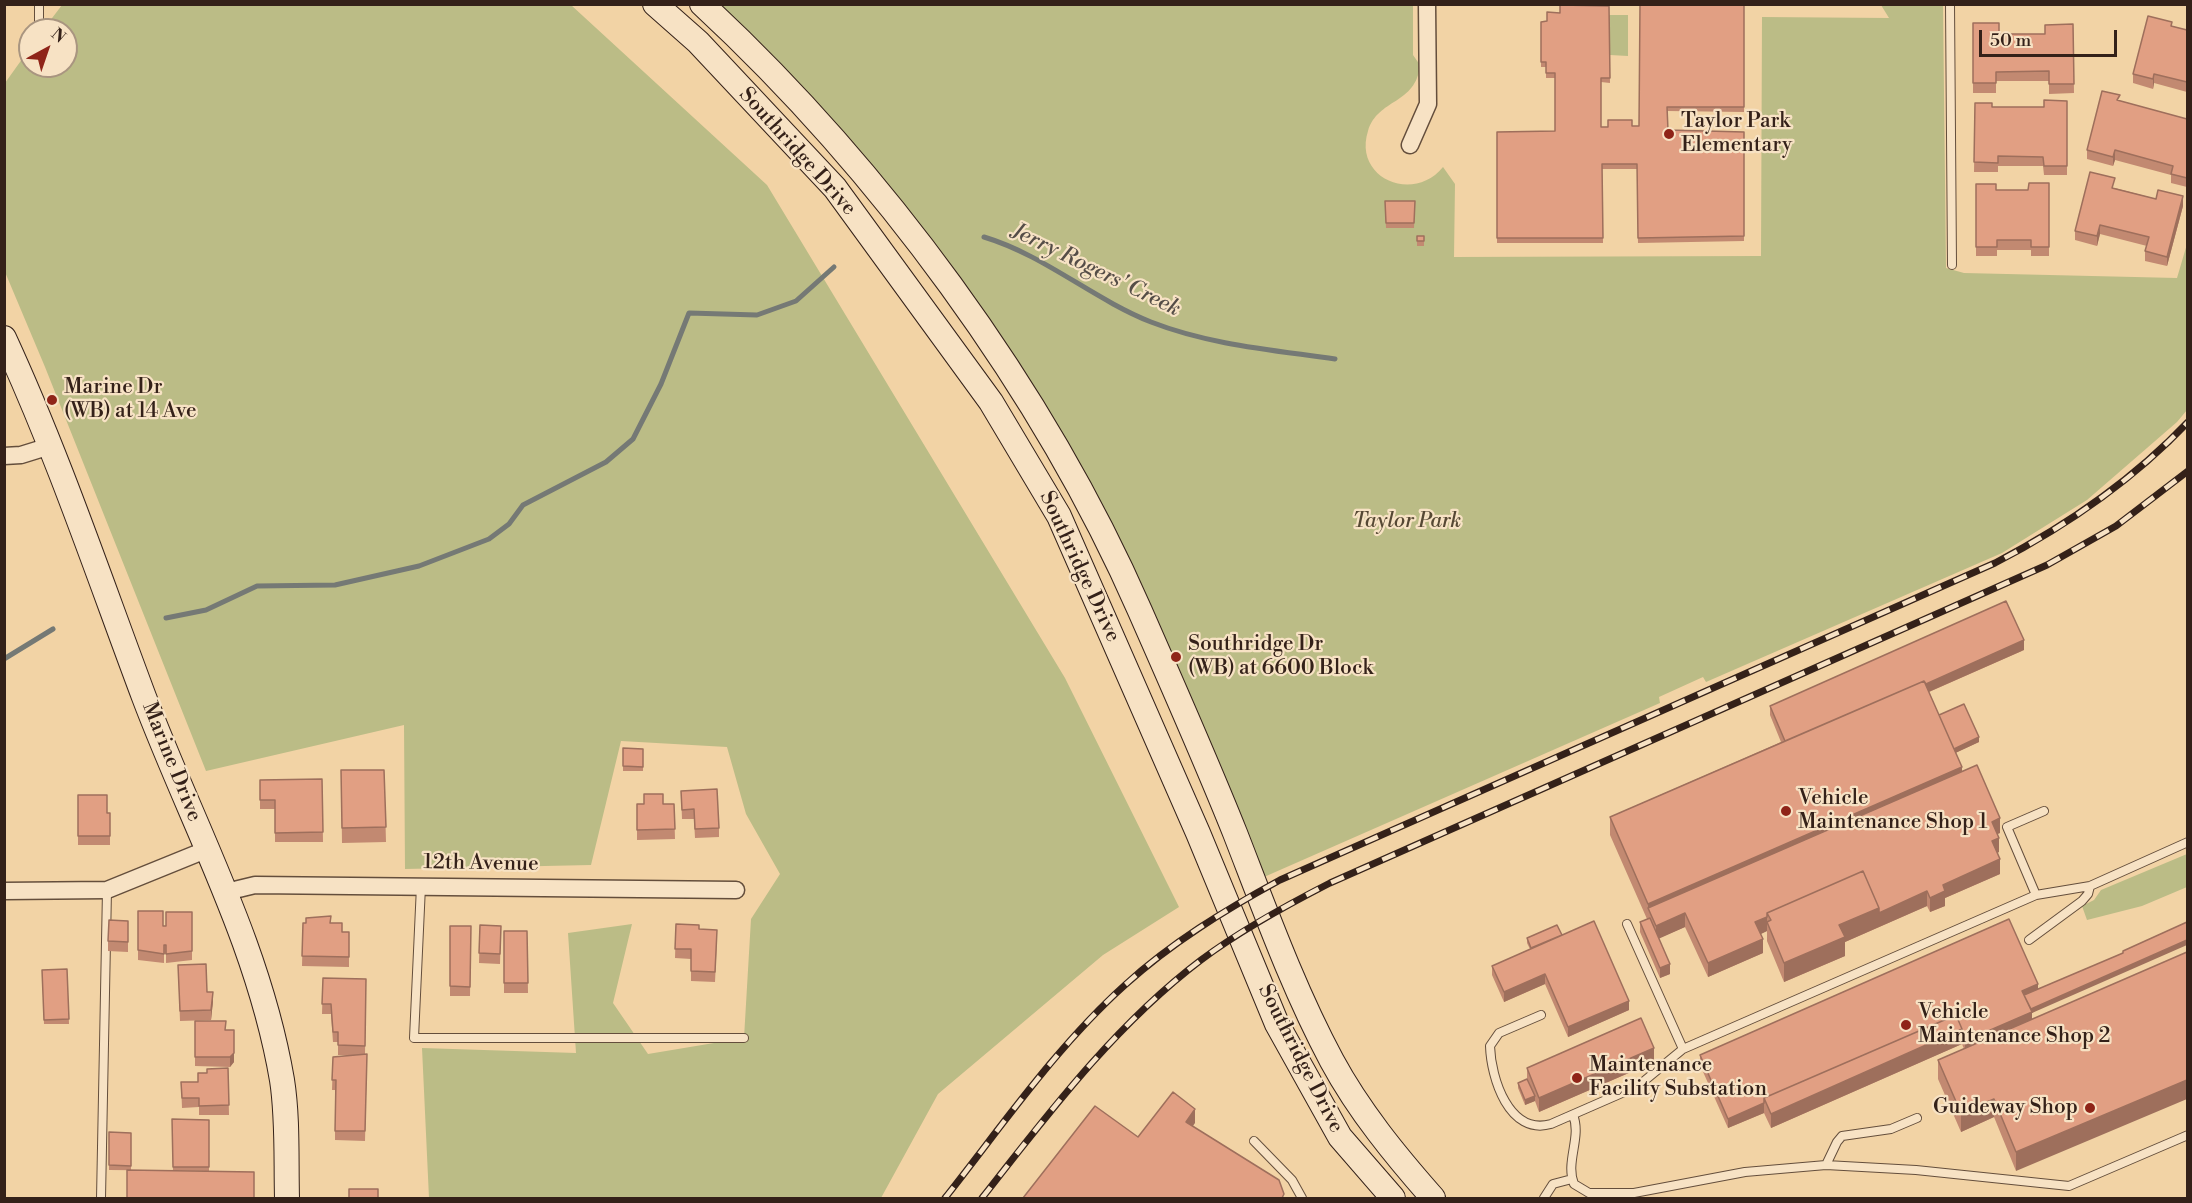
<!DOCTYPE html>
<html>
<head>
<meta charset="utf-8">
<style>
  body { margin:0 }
  #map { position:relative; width:2192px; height:1203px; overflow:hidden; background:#f2d3a5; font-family:"Libre Bodoni",serif }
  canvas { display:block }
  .frame { position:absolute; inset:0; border:6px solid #342119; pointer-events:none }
  .north { position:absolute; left:18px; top:18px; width:60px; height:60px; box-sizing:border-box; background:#f7e2c4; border:2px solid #a99580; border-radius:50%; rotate:40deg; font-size:16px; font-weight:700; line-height:24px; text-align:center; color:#342119 }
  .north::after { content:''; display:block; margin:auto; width:21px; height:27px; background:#8f2418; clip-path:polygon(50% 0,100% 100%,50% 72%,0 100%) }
  .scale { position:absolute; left:1979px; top:30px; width:138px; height:27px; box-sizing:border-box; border:3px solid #342119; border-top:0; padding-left:8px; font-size:18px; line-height:21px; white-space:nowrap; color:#342119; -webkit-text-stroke:4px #f7e2c4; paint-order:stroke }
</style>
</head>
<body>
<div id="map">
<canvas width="2192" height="1203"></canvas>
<div class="frame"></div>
<div class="north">N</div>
<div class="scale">50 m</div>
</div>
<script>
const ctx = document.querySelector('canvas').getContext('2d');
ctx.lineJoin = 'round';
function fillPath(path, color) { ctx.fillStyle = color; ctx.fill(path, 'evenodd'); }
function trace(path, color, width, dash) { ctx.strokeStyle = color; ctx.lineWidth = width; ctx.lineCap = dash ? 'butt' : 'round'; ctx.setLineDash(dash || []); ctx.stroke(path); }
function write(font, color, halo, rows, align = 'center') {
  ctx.font = font + ' "Libre Bodoni",serif'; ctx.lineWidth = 4.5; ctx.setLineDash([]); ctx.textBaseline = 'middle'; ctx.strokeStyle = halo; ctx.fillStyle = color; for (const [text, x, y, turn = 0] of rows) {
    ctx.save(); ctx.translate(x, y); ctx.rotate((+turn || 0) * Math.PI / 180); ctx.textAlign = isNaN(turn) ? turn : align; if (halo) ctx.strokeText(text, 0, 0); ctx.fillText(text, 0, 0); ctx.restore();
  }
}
const green = new Path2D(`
  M62,5H571L767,185L1065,678L1179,907L1103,955L938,1094L881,1198H429L422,1048L576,1053L568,933L632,924L613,1003L648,1054L744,1038L751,919L780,874L746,814L727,747L621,741L591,865L405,869L404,725L206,771L45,367L5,272V83L30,48V66H66V30H43Z
  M720,5H1413V55L1420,65C1416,105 1378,98 1368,131C1353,178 1413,204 1443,167L1455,184L1454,257L1761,256L1762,17L1889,18L1881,5H1943L1946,268L1964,273L2177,278L2187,244V410L2177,422L2087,500L2002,553L1706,682L1703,677L1659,697L1660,703L1264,877L1184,680L1108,518L975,299L912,214L850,139L776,59Z
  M1609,15H1628V56L1610,55Z
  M2187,854V887L2142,906L2087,920L2082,906L2094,900L2101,890Z`);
const stream = new Path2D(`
  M984,237C1044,255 1093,299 1151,322C1210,345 1273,350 1335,359
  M166,618L206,610L257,586L335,585L419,566L489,539L509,524L523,505L606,462L633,439L661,384L689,313L757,315L796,301L834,267
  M4,659L53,629`);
const lane = new Path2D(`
  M39,4V30
  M1950,4L1952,265
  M421,886L414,1038H744
  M2090,886L2188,842
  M2036,895L2007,827L2044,811
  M1627,924L1683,1049
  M1541,1015L1499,1033L1490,1046C1491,1078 1509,1136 1551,1124L1638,1086L1683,1049L2036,895L2090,886L2088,894L2082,901L2029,940
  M1573,1115C1582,1137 1565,1162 1574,1184L1589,1193H1634L1745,1172L1826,1165L1916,1170L2069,1186L2188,1135
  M1254,1141L1292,1180L1302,1198
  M1826,1165L1837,1142L1842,1136L1891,1129L1917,1118
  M101,1198L107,890
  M1544,1198L1553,1184L1572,1179`);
const street = new Path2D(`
  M1410,145L1428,104L1427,4
  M4,456L21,455L50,446
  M4,891L107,890L208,849
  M226,892L255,885L736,890`);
const secondary = new Path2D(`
  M655,4L698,42L835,188L991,402L1059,516L1198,833L1277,1024L1340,1137L1393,1198
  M702,4C879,168 1043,389 1140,611C1172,684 1205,758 1235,833C1265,910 1293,988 1332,1061C1359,1111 1396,1156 1433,1198
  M4,338C58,455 99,577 144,697C192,824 259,944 282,1080C288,1118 286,1160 287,1198`);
const rail = new Path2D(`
  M945,1198C1002,1126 1056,1047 1125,985C1171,943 1225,910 1280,880L1995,563C2066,526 2132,481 2188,422
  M982,1198C1048,1114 1114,1026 1201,960C1241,930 1285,906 1330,883L2047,565L2116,526L2188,471`);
const wall = new Path2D(`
  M1744,4V112L1667,111L1668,130L1744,132V241L1638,243L1637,169H1602L1603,243H1497V132L1555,131V78H1546V67H1541V22L1547,21L1560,13L1609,6L1610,83L1601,82V127L1639,126Z
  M1973,23L1999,34H2045L2073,24L2074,93L2049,94V81H1996V93H1973Z
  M2172,26L2187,30V92L2154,83L2153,89L2133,83V74Z
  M2067,101V175H2044L2043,166H1998V172H1974L1975,103L1992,107H2044Z
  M2120,101L2187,119V187L2171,183V175L2115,160L2113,166L2087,159V150Z
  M2049,183V256H2031V250H1997V256H1976V184L1996,190H2028Z
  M2115,188L2183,206L2167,266L2145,261V251L2147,246L2100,234L2097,246L2075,240V231Z
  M1385,201H1415L1414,228H1386Z
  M1417,236H1424V246H1417Z
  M2024,650L1929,692L1939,715L1979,742L1955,753L1962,772L2000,833L1997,834L1999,852L1997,853L2000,874L1945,898V906L1930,912L1927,906L1845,942V956L1784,982L1767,941V931L1760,934L1763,953L1708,977L1685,927L1659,938L1670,974L1660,978L1640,932V922L1647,919L1610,835V817L1781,742L1770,715V706Z
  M623,748L643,749V771H623Z
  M341,770H384L386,842L342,843Z
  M322,779L323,842H275V809H260V780Z
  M681,791L719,828V837L695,838L694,819H682Z
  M78,795L107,813H110V845H78Z
  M637,804H674L675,839L637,840Z
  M138,911L163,926H166L192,912V960L166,963V954H164V963L138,960Z
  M128,921V952L108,951V941Z
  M2187,922L2032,1013L2016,1171L1994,1117L1961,1132L1938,1079V1060L1964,1049L1962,1044L1771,1128L1764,1113L1728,1128L1700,1065V1055L2038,989L2123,954V951Z
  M303,923H330L342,932H349V967L302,966Z
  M676,924L699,929L717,939L715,982L691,981V959L675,958Z
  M480,925L501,926L500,964L479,963Z
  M450,926H471L470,996H450Z
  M504,931H527L528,993H504Z
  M1562,935L1629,1010L1568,1037L1545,984L1504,1002L1492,975V966L1530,949L1527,943V938Z
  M178,965L207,992L213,1001L211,1020L180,1021Z
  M67,969L69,1024H44L42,970Z
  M323,978L366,979L365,1054H367L365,1141L335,1140V1090H332L333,1057L350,1055H338V1042H333L331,1014H322Z
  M195,1021L225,1030L234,1062L230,1067L195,1066Z
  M1654,1062L1539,1112L1535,1101L1525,1105L1518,1088V1083L1527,1079V1068Z
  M228,1068L229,1115H199V1107L182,1108L181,1082H198L207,1073Z
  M172,1119L209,1120V1171L109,1170V1132L131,1133V1170L173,1171Z`);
const shadedWall = new Path2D(`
  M2154,74V83L2153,89V79Z
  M2115,150V160L2113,166V157Z
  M2183,196V206L2167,266V257Z
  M2100,225V234L2097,246V236Z
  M2024,640V650L1924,694L1922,686Z
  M1979,737V742L1949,756V751Z
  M1962,767V786L1648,908V904Z
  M2000,818V833L1992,836V822Z
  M1999,838V852L1992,855V841Z
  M2000,859V874L1945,898V906L1930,912V898L1943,885Z
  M1927,891V906L1845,942V956L1784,982V963L1839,925L1879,908Z
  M1685,913V927L1656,940V926Z
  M1767,917V931L1755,937V922Z
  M1763,939V953L1708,977V963Z
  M2187,940V945L2032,1013V1021L1965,1051V1041L2029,1010Z
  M1670,964V974L1660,978V968Z
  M1545,974V984L1504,1002V992Z
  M2038,984V993L2024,999L2022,991Z
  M213,992V1001L211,1020V1010Z
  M1629,1001V1010L1568,1037V1027Z
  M1962,1029V1044L1771,1128V1114Z
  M1654,1048V1062L1539,1112V1098Z
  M234,1053V1062L230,1067V1057Z
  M2187,1080V1099L2016,1171V1152Z
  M1535,1096V1101L1525,1105V1100Z
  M1994,1099V1117L1961,1132V1113Z
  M1764,1103V1113L1728,1128V1119Z
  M1195,1109V1123L1186,1136V1122Z`);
const building = new Path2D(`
  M1640,4H1744V107H1667L1668,130L1744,132V236L1638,238L1637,164H1602L1603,238H1497V132L1555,131V73H1546V62H1541V22L1547,21V12L1560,13V5L1609,6L1610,78H1601V127H1608V120H1632V126H1639Z
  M2148,16L2172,22L2171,26L2187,30V82L2154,74L2153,79L2133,74Z
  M1973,23H1999V34H2045V25L2073,24L2074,84H2049V71L1996,72V83H1973Z
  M2102,91L2120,95L2117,100L2187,119V178L2171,174L2173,166L2115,150L2113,157L2087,150Z
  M2044,100L2067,101V166H2044L2043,157L1998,156V163L1974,162L1975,103H1992V107H2044Z
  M2090,172L2115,178L2112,188L2156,199L2158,190L2183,196L2167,257L2145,251L2149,237L2100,225L2097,236L2075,231Z
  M2029,183H2049V247H2031V240H1997V247H1976V184H1996V190H2028Z
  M1385,201H1415L1414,223H1386Z
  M1417,236H1424V241H1417Z
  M2006,601L2024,640L1926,684L1924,681L1785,741L1770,706Z
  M1924,681L1962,767L1648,904L1610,817Z
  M1964,704L1979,737L1954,749L1939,715Z
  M623,748L643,749V767L623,766Z
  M1977,765L2000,818L1992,822L1999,838L1992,841L2000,859L1943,885L1945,891L1930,898L1927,891L1879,913V908L1863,871L1767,913V917L1755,922L1763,939L1708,963L1685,913L1656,926L1648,908Z
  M341,770H384L386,827L342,828Z
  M322,779L323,832L275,833V800H260V780Z
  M717,789L719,828L695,829L694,809L682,810L681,791Z
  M644,794H663V804H674L675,829L637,830V804H644Z
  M78,795H107V813H110V836H78Z
  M1863,871L1879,908L1839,925L1845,937L1784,963L1767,922L1771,920L1767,913Z
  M138,911H163V926H166V912H192V951L166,954V945H164V954L138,950Z
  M331,916L330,923H342V932H349V957L302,956L303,923H306V918Z
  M1650,918L1670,964L1660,968L1640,922Z
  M2009,919L2038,984L2022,991L2032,1012L1965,1041L1962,1034V1029L1956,1015L1764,1098V1103L1728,1119L1700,1055Z
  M109,920L128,921V942L108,941Z
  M1594,921L1629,1001L1568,1027L1545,974L1504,992L1492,966Z
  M2187,922V940L2031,1009L2024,995L2123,953V951Z
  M676,924L699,925V929L717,930L715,972L691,971V949H675Z
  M480,925L501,926L500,954L479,953Z
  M1557,925L1562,935L1531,948L1527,938Z
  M450,926H471L470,987L450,986Z
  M504,931H527L528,983H504Z
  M2187,952V1080L2016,1152L1994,1099L1961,1113L1938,1060Z
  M206,964L207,992H213L211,1010L180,1011L178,965Z
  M67,969L69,1019L44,1020L42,970Z
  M323,978L366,979L365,1046L338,1045V1032H333L331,1004H322Z
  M1956,1015L1962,1029L1771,1114L1764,1098Z
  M1641,1018L1654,1048L1539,1098L1527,1068Z
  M195,1021H226L225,1030H234V1053L230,1057H195Z
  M367,1054L365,1131H335L336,1080H332L333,1057Z
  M228,1068L229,1105L199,1106V1098H182L181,1082H198V1073H207V1069Z
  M1527,1079L1535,1096L1525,1100L1518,1083Z
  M1173,1092L1195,1109L1186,1122L1279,1180L1284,1194L1282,1198H1023L1095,1106L1138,1137Z
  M172,1119L209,1120V1167H173Z
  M109,1132L131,1133V1166L109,1165Z
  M127,1170L254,1172V1198H127Z
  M349,1189H378V1198H349Z`);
const markers = [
  [1669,134,6,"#8f2418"],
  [52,400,6,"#8f2418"],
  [1176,657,6,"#8f2418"],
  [1786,811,6,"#8f2418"],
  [1906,1025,6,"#8f2418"],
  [1577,1078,6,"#8f2418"],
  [2090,1108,6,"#8f2418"]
];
const poiNames = [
  ["Taylor Park",1681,122],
  ["Elementary",1681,146],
  ["Marine Dr",64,388],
  ["(WB) at 14 Ave",64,412],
  ["Southridge Dr",1188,645],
  ["(WB) at 6600 Block",1188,669],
  ["Vehicle",1798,799],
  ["Maintenance Shop 1",1798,823],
  ["Vehicle",1918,1013],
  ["Maintenance Shop 2",1918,1037],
  ["Maintenance",1589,1066],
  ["Facility Substation",1589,1090],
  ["Guideway Shop",2078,1108,"right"]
];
const streetNames = [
  ["Southridge Drive",797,152,48],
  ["Southridge Drive",1079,567,65],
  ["Marine Drive",171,762,68],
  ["12th Avenue",481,864,1],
  ["Southridge Drive",1300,1059,63]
];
const parkNames = [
  ["Taylor Park",1407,522]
];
const waterNames = [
  ["Jerry Rogers' Creek",1096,271,26]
];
fillPath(green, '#bbbc86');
trace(stream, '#757975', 5);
trace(lane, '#644e3c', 10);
trace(street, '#644e3c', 19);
trace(secondary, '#342119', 26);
trace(lane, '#f7e2c4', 8);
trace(street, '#f7e2c4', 16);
trace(secondary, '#f7e2c4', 24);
trace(rail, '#342119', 7);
trace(rail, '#f7e2c4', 4.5, [14]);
fillPath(wall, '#c28971');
fillPath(shadedWall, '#9e6f5c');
fillPath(building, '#e19f83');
trace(building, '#9e6f5c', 1.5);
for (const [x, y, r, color] of markers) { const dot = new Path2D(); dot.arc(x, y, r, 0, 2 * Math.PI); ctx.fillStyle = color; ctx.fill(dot); trace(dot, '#f7e2c4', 2); }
write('21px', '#342119', '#f7e2c4', poiNames, 'left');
write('21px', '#342119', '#f7e2c4', streetNames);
write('italic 21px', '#564834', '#f7e2c4', parkNames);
write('italic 22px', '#554d47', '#f7e2c4', waterNames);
</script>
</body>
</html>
